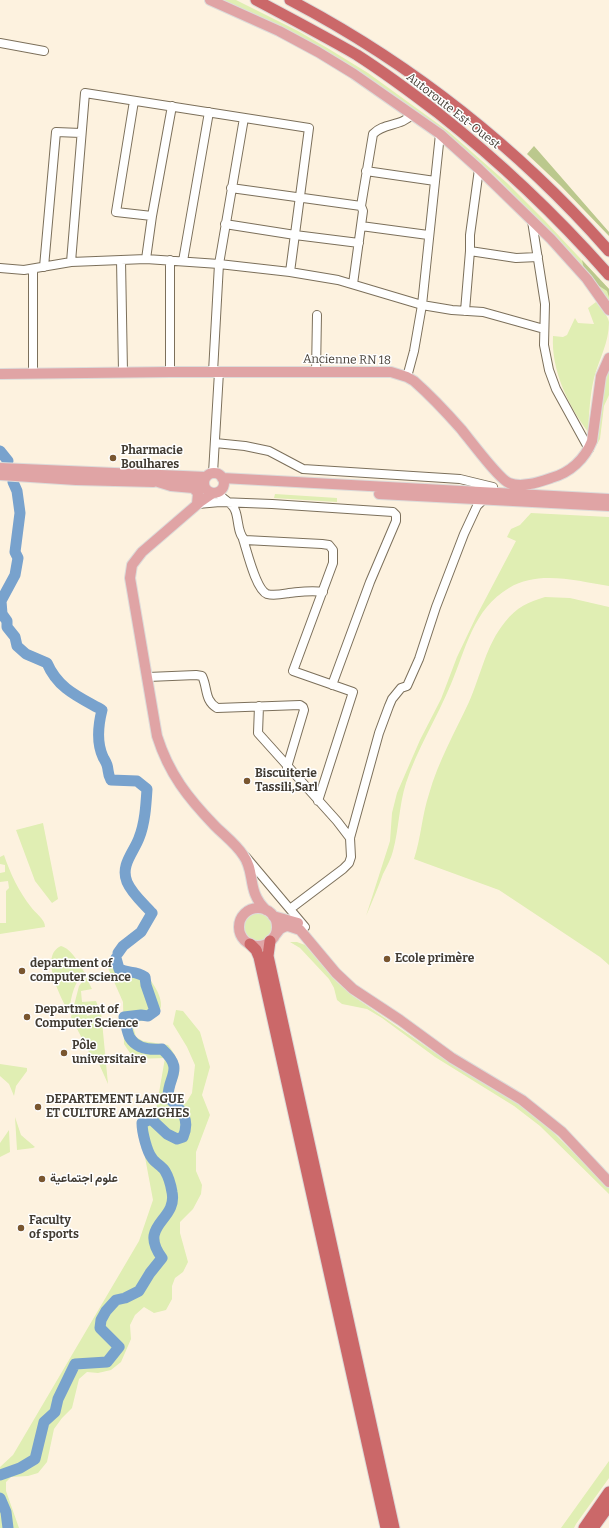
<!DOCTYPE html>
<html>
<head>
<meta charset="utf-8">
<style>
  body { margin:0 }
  canvas { display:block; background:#fdf2df }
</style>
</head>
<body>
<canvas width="609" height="1528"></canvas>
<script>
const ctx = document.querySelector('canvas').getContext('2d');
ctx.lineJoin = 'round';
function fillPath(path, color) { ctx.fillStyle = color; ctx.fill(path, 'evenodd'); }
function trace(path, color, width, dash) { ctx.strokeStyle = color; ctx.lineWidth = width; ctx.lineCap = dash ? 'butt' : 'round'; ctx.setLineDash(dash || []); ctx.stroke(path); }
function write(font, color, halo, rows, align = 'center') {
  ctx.font = font + ' Bitter,Vazirmatn,serif'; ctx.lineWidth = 3; ctx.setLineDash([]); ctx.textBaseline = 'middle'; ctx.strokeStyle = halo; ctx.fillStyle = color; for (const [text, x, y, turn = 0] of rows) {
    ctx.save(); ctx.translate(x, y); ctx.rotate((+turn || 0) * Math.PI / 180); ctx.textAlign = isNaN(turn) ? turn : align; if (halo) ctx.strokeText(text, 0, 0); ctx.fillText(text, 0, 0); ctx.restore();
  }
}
const green = new Path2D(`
  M220,0H236L298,31L329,49L368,73L448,131L507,183L545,221L609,289V303C568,256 528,206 482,164C462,146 440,130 419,115Z
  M596,302C600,308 608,315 609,322C609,343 599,359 594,378C590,395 589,414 588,432C568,405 551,370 553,336L563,337L567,335L575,318L578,323L594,324L588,308Z
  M609,369V395L604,406L600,439L596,446H594L604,382Z
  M275,494L337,498V502L274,498Z
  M531,513L609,517V586C576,581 539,570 509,588C473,609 466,649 451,684C437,718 417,749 406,783C399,805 399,829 393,851C391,859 387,866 383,874C378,888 372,902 366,916L390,841L392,813L397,793L420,740L441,699L457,657L476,617L516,541L507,537L511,529L520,525Z
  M545,597L570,598L609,607V965L600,957L499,890L414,859C421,838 422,815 429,794C438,762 455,732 469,702C481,675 486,645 505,622C517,607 528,602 545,597Z
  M43,823L58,899L52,903L35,881L16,830Z
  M4,855C10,873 19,892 31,907C35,913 45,919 45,927L0,934V923H6V891L9,888L8,881L0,882V873L5,872V865L0,864V857Z
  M244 927a14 14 0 1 1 28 0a14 14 0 1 1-28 0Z
  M290,942H297L305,945L337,982L353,996L447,1061L519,1104L544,1123L609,1188V1194L540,1126L514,1106L435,1057L382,1018L367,1009L342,1004L337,1000L334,988L329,979L300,948Z
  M61,946C72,949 79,964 85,973C73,982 71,999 69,1013C62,999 38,956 61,946Z
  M108,968L142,970C153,982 174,1009 150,1020C147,1021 141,1021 138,1021L133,1026L136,1037L143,1041L168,1045C174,1053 181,1063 179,1074C176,1087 169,1086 171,1101L179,1106L186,1103L192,1093L195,1065L187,1047L173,1024L176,1010L183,1011L200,1032L210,1067L202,1095L210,1115L196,1152V1171L202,1185L201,1194L193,1209L180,1222V1233L188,1262L183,1272L175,1278L172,1286V1299L166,1310L154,1313L144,1307L135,1315L130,1325L131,1339L121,1362L111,1370L98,1373L87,1372L79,1379L72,1408L62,1418L54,1429L47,1462L38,1473L28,1476L11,1477L6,1482V1491L19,1528H0V1467L13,1455L139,1241L153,1200L139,1125L142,1116L156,1110L165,1058L134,1059L124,1044L123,1002Z
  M86,977L92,989L81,991L82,1002L96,1001L99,1009L86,1011L87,1016L94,1014V1012L101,1011L108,1084L96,1057L92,1058L71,1017L79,986Z
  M0,1064L27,1068V1071L16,1086L14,1096L9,1084L0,1076Z
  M15,1117L21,1135L35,1147L33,1148L17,1150Z
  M9,1130L10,1152L0,1157V1143Z
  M609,1461V1478L576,1524L574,1528H561Z`);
const forest = new Path2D(`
  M534,146L609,232V236L561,186L527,154Z
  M582,260L609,289V297L607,291L596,284L594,280L584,269Z`);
const river = new Path2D(`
  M0,451L8,461
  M13,482L17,491L20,513L15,552L18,558L15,575L1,601L2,614L7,621V627L15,637L17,646L26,654L47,663C58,689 79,697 102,710C98,726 96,742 103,757C104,759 106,762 107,765C109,771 107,773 111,780L137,781L147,789C146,805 145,823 139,838C134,852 120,865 127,882C132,894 144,904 152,913L141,932L123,946L118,953
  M0,1475L20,1468L35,1459L44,1422L55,1412L58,1399L75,1364L107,1362L119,1347L100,1328L101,1320L106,1311L116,1300L125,1298L139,1291L150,1273L162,1258C137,1224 178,1221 172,1192C171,1186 168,1176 165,1171C162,1166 155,1163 152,1158C147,1152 142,1132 142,1123L151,1119L167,1134L177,1139L183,1137C191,1118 181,1110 168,1097C168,1075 185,1070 162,1049C151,1050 137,1049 130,1038C127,1033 126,1023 124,1017L141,1015L148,1016L155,1011L146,985L145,977C135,970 129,974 119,969L116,958
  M0,1498L6,1512L8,1528`);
const minor = new Path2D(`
  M0,43L44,51
  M134,101L116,212L152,216
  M366,171L435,181
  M231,188L361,206
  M532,221L545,304L544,345L549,370L556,389L589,449
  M225,224L295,235L359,243
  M361,226L428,235
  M470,251L516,258L538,257
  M146,259L152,216L172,106
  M121,260L123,372
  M170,260V372
  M183,261L209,112
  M71,262L85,93L309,128L290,272
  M44,267L56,132L81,133
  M0,268L24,270L71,262L146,259L219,264L290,272L338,280L422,305L452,310L483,312L544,329
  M33,269V374
  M353,284L363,211L361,206L373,134C384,122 402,127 412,114
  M465,311L470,251V235L479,169
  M213,372L219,264L244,118
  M316,372L317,315
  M407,377L414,351L422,305L440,134
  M215,443L245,446L269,451L303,469L460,479L493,487
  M213,473L219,372
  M218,492C222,500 232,502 235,510C239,519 237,534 245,540L322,544L329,545L333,550V563L293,671L353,692L318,801
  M198,504L220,502L272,504L393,512L396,515V521L370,582L332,685
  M243,539C247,551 256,590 267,594C274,596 283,594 289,593C300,592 311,590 323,592
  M148,677L196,675L202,676C208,688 204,700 217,708L300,705L303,707L304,710L287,767
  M259,706L258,733L337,821L350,838
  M246,857L305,927
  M290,909L343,869L349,863L351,857L350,838L379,733L389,706L392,699L401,688L407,686L419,659L436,607L464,534L477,506L483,500`);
const major = new Path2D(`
  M210,0L279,31L318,52L354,74L440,134L479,169L551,239L587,279L609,310
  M0,374L170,372H391L407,377L414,381C431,396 446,412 461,429C470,440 499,479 509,483C522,488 539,482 551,478C570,473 585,459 592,441L601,376L609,358
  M0,468L206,477
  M204 483a10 10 0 1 1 20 0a10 10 0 1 1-20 0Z
  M0,475L76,480L154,482
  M222,478L609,499
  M158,482L171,486L193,488L198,493L197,504
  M170,483L204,484
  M213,493L200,502L142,552L132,565L130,578L157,736C169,774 188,798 215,826C224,835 236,844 243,855C256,872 246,891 266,910
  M379,494L609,506
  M239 927a19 19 0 1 1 38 0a19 19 0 1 1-38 0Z
  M273,916L298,923
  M273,938L280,929L284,927L288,926L300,930L336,973L353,989L400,1020L452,1058L522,1100L562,1132L609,1182`);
const highway = new Path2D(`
  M256,0C290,18 324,36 357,55C385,73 412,93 438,113C500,162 557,216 609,275
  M290,0C410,63 519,149 609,251
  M270,941L268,956L394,1528
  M250,944L256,950L259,957L386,1528
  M584,1528L609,1492
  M593,1528L609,1506`);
const markers = [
  [113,458,4,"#79562f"],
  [247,781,4,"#79562f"],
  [387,959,4,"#79562f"],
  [22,971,4,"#79562f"],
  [27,1017,4,"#79562f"],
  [64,1053,4,"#79562f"],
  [38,1107,4,"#79562f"],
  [42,1179,4,"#79562f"],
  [21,1228,4,"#79562f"]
];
const streetNames = [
  ["Autoroute Est-Ouest",453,111,38],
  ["Ancienne RN 18",347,360,1]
];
const poiNames = [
  ["Pharmacie",121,451],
  ["Boulhares",121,465],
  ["Biscuiterie",255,774],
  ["Tassili,Sarl",255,788],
  ["Ecole primère",395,959],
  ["department of",30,964],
  ["computer science",30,978],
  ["Department of",35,1010],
  ["Computer Science",35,1024],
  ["Pôle",72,1046],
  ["universitaire",72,1060],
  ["DEPARTEMENT LANGUE",46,1100],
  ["ET CULTURE AMAZIGHES",46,1114],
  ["علوم اجتماعية",50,1179],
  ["Faculty",29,1221],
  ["of sports",29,1235]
];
fillPath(green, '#e0eeb3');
fillPath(forest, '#bbc88d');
trace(river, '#78a2cd', 11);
trace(minor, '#7c705b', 10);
trace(major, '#dddcda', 12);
trace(highway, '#dddcda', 13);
trace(minor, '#fff', 8);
trace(major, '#e0a4a5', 10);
trace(highway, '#cb6869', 11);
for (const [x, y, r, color] of markers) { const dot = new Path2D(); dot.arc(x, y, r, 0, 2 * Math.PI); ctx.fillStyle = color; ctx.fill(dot); trace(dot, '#fff', 1.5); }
write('12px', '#423c33', '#fff', streetNames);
write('bold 12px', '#423c33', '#fff', poiNames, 'left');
</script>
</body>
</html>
